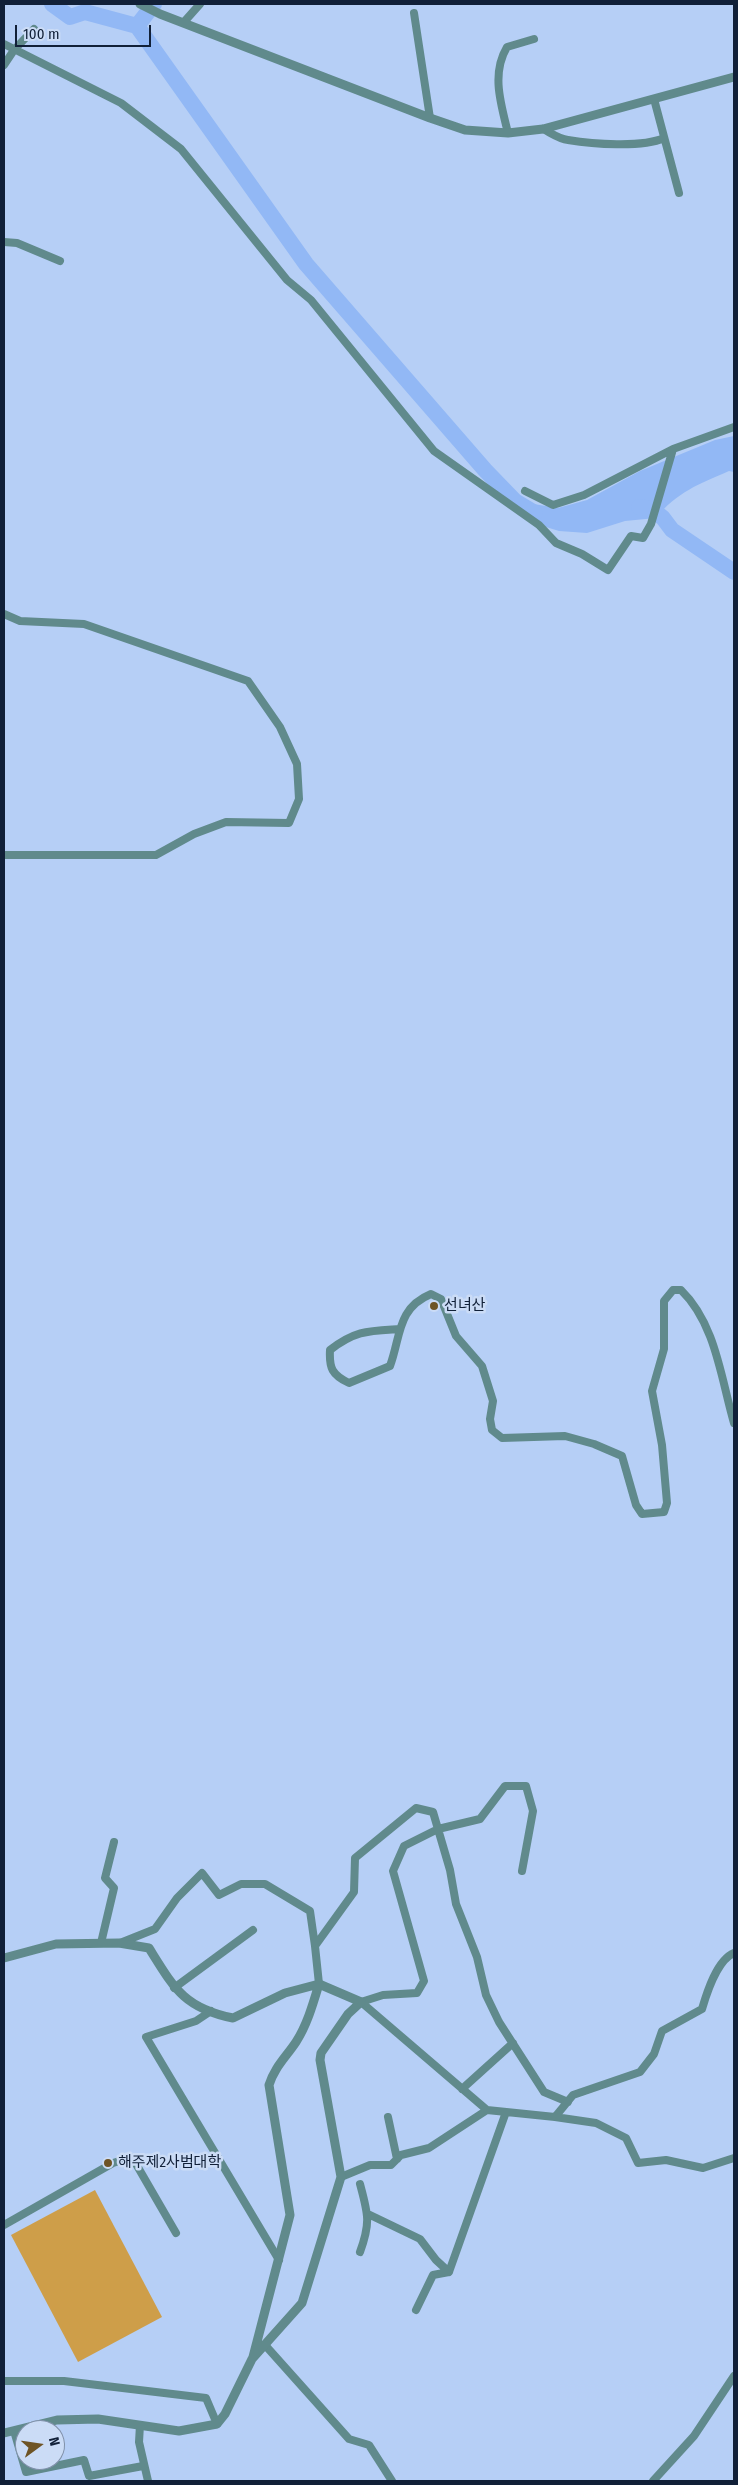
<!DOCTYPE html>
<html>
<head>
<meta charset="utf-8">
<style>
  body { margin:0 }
  #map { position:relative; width:738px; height:2485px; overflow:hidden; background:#b6cff6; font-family:"Fira Sans Condensed",sans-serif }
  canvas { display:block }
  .frame { position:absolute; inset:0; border:5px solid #112038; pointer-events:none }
  .north { position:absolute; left:15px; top:2420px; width:50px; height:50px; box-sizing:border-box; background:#cbdcf6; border:1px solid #8191aa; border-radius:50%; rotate:76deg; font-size:14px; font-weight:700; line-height:20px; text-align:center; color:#112038 }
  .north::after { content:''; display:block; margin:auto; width:18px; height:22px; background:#6e5425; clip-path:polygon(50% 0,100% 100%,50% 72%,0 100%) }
  .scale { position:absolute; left:15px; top:25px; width:136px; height:22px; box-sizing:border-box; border:2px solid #112038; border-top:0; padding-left:6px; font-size:15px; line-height:18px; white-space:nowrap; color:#112038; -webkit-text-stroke:4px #cbdcf6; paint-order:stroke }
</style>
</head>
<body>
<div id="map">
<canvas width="738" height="2485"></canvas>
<div class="frame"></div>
<div class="north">N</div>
<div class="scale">100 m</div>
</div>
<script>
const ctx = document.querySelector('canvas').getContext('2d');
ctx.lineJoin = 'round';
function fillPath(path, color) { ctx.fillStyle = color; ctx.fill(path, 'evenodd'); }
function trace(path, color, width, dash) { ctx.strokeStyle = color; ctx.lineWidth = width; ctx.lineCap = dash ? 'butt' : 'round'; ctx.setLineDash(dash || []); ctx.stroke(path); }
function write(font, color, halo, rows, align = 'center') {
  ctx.font = font + ' "Fira Sans Condensed","Noto Sans KR",sans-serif'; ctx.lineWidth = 5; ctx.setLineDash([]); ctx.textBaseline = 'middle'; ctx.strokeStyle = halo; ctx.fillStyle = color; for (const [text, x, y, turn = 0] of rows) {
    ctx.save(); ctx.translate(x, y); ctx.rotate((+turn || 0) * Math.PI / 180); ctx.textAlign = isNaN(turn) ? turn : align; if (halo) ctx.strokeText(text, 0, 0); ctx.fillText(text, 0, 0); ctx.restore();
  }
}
const green = new Path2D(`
  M95,2190L162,2317L78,2362L11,2235Z`);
const water = new Path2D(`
  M734,436V472L729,471C699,484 677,492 656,518L625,521L587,533L559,531L546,527L515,501L558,508L587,500L640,471L715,440Z`);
const river = new Path2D(`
  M52,4L70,17L85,12L137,26L306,264L485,470L515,501L535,513
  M137,26L154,4
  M639,507L652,509L663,518L672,530L734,572`);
const minor = new Path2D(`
  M414,13L430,118
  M184,22L200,4
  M4,44L121,103L181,149L287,280L311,300L434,451L539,525L556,543L582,554L608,570L631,536L643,538L651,524L673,449L584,495L553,505L525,491
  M4,65L14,50L34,29
  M654,99L679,193
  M543,129C551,133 559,139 568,140C592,144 642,148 664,138
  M508,133C501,104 491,74 507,47L534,39
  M4,242L17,243L60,261
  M673,449L734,427
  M4,614L20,621L84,624L248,681L280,727L297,764L299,799L289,823L226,822L194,834L156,855H4
  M400,1329C369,1331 356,1330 330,1350C329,1368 332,1375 349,1383L390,1366C401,1336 397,1308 431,1294L441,1299L456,1336L482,1366L493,1401L490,1419L492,1430L502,1438L565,1436L594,1444L622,1456L636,1505L642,1514L664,1512L667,1503L662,1445L652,1391L664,1349V1301L673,1290H681C716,1324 721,1379 734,1423
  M101,1943L114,1888L105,1878L114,1842
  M120,1943L155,1929L177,1898L202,1873L219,1895L241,1884H265L310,1911L315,1946
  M319,1984L315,1946L354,1892L355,1858L416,1808L433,1812L450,1870L456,1904L477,1957L486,1995L499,2022L544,2092L568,2102
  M174,1988L253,1930
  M361,2002L487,2110L555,2117L573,2095L640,2072L654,2054L662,2031L702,2009C707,1992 717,1960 734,1953
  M361,2002L383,1995L417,1993L424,1981L393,1871L404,1846L438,1829L480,1819L505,1786H526L533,1811L522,1871
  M211,2011L196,2021L146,2037L279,2260
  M462,2089L513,2043
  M388,2117L397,2159
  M555,2117L596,2123L626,2138L638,2163L666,2160L703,2168L734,2158
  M341,2177L370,2165H391L401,2155L429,2148L487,2110
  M360,2184C368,2214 371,2222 360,2252
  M368,2214L420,2239L436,2260L449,2272
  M4,2225L113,2163L132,2157L176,2233
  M416,2310L433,2275L449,2272L506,2112
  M265,2345L349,2439L369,2445L392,2481
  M4,2381H64L206,2398L217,2424
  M140,2425L139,2442L148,2481
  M14,2431L26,2472L84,2460L89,2476L143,2466
  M653,2481L694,2436L734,2376`);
const tertiary = new Path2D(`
  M140,4L160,14L430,118L465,130L508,133L543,129L734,77
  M4,1958L56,1944L119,1943L149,1948C174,1988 184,2008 233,2018L285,1993L319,1984L361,2002L348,2014L321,2053L320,2060L341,2177L302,2303L252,2359L225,2414L217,2424L179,2431L98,2419L57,2420L4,2433
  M253,2357L290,2215L269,2085C274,2068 286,2057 296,2042C307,2025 313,2004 319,1984`);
const markers = [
  [434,1306,5,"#6e5425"],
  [108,2163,5,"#6e5425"]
];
const poiNames = [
  ["선녀산",444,1306],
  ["해주제2사범대학",118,2163]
];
fillPath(green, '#ce9e49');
fillPath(water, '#92b8f5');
trace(river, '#92b8f5', 16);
trace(minor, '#608a8c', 8);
trace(tertiary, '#608a8c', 9);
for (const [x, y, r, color] of markers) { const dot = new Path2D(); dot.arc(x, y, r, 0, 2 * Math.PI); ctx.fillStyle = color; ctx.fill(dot); trace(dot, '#cbdcf6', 2); }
write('15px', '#112038', '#cbdcf6', poiNames, 'left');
</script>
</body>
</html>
